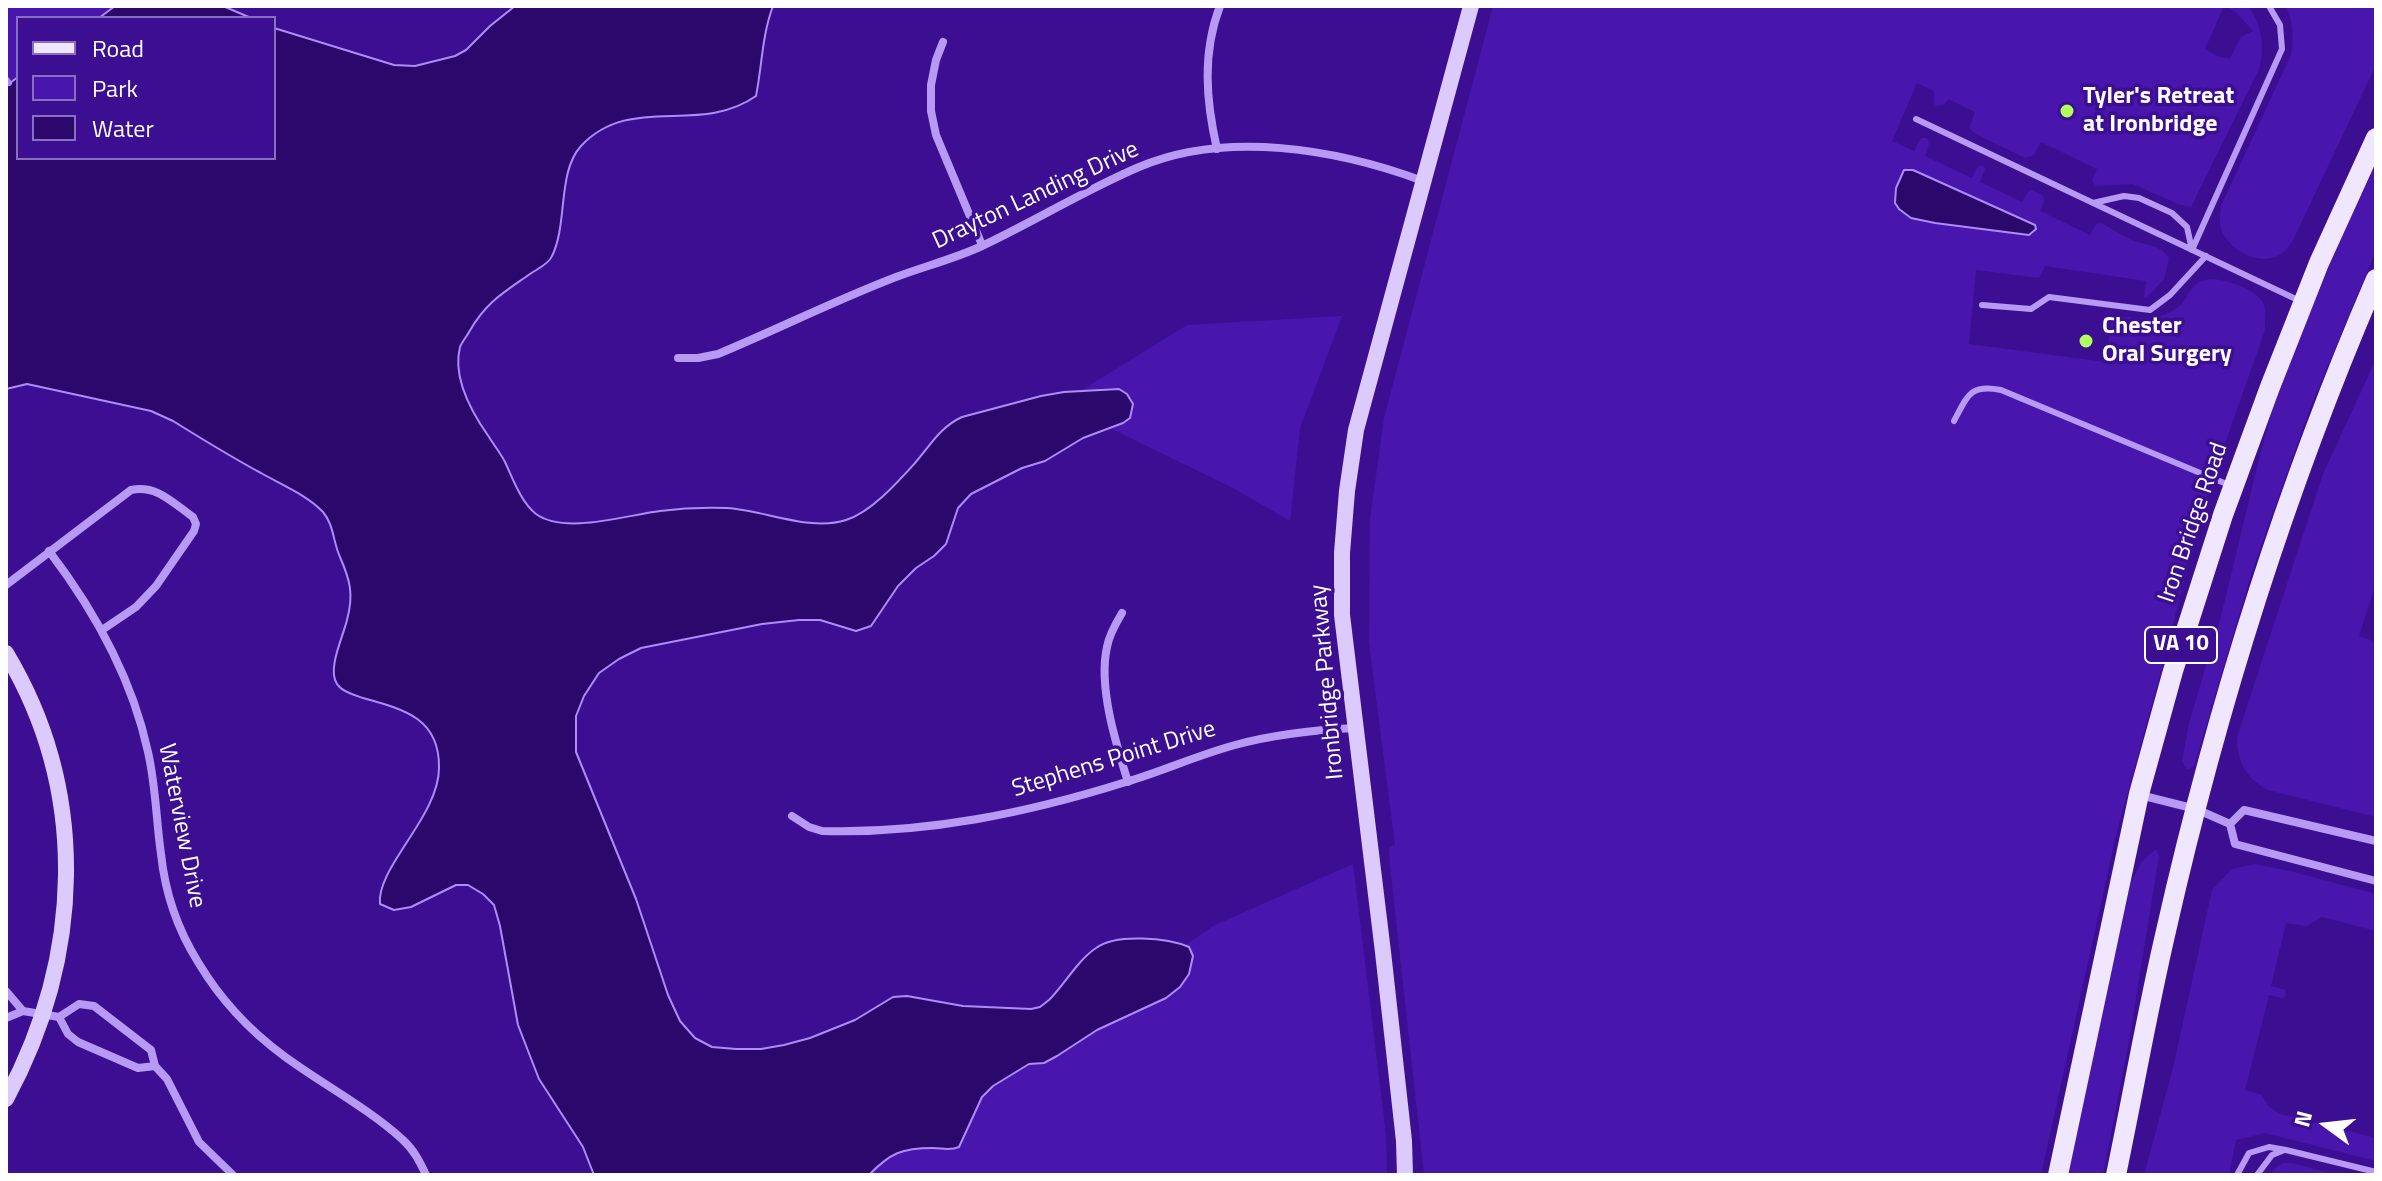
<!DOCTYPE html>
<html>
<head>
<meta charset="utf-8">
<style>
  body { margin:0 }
  #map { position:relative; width:2382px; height:1181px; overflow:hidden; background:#3c0f92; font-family:"Titillium Web",sans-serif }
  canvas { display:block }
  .frame { position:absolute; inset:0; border:8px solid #fff; pointer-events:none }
  .legend { position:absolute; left:16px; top:16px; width:260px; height:144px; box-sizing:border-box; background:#3c0f92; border:2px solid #8a6fbe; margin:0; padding:10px 14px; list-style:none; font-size:24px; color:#fff }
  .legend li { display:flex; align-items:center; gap:16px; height:40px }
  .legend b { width:40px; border:2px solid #8a6fbe }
  .north { position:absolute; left:2286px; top:1085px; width:80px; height:80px; -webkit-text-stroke:6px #3c0f92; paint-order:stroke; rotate:285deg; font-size:22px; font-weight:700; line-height:32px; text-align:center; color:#fff }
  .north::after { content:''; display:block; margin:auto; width:28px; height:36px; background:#fff; clip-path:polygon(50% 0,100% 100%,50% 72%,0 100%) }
</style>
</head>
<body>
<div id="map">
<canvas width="2382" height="1181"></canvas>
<div class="frame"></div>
<ul class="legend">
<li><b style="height:10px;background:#f0e7ff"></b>Road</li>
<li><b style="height:22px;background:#4816ad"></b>Park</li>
<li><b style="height:22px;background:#2c086d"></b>Water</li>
</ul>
<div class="north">N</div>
</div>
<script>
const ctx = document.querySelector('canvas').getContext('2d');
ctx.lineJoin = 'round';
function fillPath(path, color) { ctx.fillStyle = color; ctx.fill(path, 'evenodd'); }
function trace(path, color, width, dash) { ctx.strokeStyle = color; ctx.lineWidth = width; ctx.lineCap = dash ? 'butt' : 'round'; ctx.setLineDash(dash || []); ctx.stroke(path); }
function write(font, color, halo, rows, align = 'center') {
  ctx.font = font + ' "Titillium Web",sans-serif'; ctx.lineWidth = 7; ctx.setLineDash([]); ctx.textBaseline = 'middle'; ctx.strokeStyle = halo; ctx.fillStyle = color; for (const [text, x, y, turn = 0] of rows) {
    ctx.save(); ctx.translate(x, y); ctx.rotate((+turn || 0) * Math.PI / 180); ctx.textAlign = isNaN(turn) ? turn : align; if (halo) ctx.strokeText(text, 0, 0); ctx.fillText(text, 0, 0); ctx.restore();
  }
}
const green = new Path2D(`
  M6,6H115L99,18H18V77L6,86Z
  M1493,6H2224L2205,49L2217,56L2230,59L2241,37L2253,31L2236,12L2225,6H2248C2262,25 2265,47 2259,69L2191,207L2178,204L2133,184L2096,186L2092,181L2097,169L2041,142L2034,155L2025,158L1974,133L1969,128L1975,112L1948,99L1944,105L1936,106L1934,103V91L1917,83L1892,141L1914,151L1921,138H1927L1929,144L1925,156L1972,178L1978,166L1983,165L1985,169L1980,182L2022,202L2028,192L2032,190L2043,196L2044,201L2040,211L2090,235L2096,224L2101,223C2112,229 2122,235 2132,240C2146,245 2161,245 2169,258L2164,279L2146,298L2144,297L2146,281L2045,266L2039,278L1976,270L1969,344L2105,362L2112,319L2116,316C2138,319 2169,321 2184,301C2190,292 2194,282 2205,280C2221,276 2259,290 2264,305C2266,313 2265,322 2265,330L2197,523L2169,642L2116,835L2041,1175H1424L1390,865L1389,848L1395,845L1369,643L1370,519L1384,418ZM1904,170H1913L2035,225L2034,233L2029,235L1935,223L1911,218Z
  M2286,6H2376V65L2293,240C2290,243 2289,247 2286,250C2266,269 2232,254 2222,231C2219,223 2220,215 2221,206L2291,55C2294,37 2293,23 2286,6Z
  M2376,164V251L2310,408L2252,572L2194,766L2187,770L2182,761L2189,723L2221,616L2262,447L2280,384L2344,232Z
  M1342,316L1300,428L1290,521L1233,488L1110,428L1123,423L1133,404C1121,381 1100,389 1079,392L1187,325Z
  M2376,359V583L2359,636L2376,642V817L2268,790C2246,778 2237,762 2237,737L2323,474Z
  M2156,849L2159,856L2129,1041L2103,1175H2067L2131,882L2142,861Z
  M1353,864L1386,1135L1387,1175H869C896,1147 914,1145 952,1150L982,1097L993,1086L1029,1064L1044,1063L1097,1030L1166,998L1189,947L1186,945L1213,926Z
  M2255,864L2294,872L2376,894V931L2322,917L2306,926L2286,923L2271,986L2285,990L2286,995L2283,998L2269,995L2245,1090L2262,1095L2268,1106L2280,1114L2376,1138V1161L2265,1133L2236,1140L2229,1175H2144L2173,1068L2212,890L2232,869Z
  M2283,1163H2292L2337,1175H2271L2275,1168Z`);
const water = new Path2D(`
  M115,6H223L251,18H99Z
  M515,6H773C762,35 762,66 756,96C699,136 630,93 581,146C557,172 568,224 552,256C549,264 537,269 530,274C503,293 486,302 469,332C467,336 462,342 460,347C452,378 472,413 489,437C494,445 501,454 505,462C513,479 521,502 536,514C565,535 627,515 660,511C683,508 704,507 727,508C764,510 810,532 846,520C871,512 897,483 915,463C930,446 940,427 962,417L1041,396L1064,392L1119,389L1127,394L1133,404L1130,418L1123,423L1083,438L1045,461L1022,468L971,494L958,508L946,544L934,556L916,568L898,586L871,626L856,631L820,620H799L762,624L641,648L619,659L599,673L584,696L576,716V752L636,899L668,995L680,1021L695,1038L712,1047L736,1049H761L784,1045L810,1038L855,1020L893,997L907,996L963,1006L1031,1009L1040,1007L1049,1000C1065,984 1077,961 1096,948C1116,933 1168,938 1189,947L1193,956L1189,974L1180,987L1166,998L1097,1030L1057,1056L1044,1063L1029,1064L993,1086L982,1097L959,1147C950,1151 942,1148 933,1148C902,1148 890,1153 869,1175H594L583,1147L539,1079L518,1025L500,926L494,905L483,894L468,885H456L411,907L394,910L380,904C376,868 439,816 439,768C440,718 403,709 363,698C355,695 342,692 337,684C327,669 343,637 347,620C354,594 350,580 340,557C333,542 334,525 323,512C307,495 282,485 261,473C231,457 202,439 173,421L151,411L27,384L6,389V86L18,77V158H274V28L394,65L415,66L455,56L466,50L490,26Z
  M1904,170H1913L2035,225L2036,229L2029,235L1935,223L1911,218L1899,209L1895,203L1896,188Z`);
const stream = new Path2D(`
  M6,79L9,83`);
const lane = new Path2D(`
  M1916,119L2300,301
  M2093,203L2124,196L2139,198L2172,213L2187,227L2192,250
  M2192,250L2282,49L2280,25L2269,6
  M1982,305L2031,309L2049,297L2150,310L2170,295L2206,256
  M1954,421C1968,395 1970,384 2001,390L2229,485
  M2237,1175L2249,1153L2269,1147L2286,1150L2376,1172
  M2257,1175L2272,1155L2282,1151`);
const street = new Path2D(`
  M943,42L936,60L931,85V111L936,135L982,245
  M1217,149C1206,101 1202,53 1220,6
  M678,358H698L718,354C778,329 836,300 896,277C925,266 954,259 982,246C1035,221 1085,190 1139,167C1226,130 1337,149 1423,181
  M49,551C94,610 132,678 148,752C156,787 156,819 161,854C165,892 178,930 198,962C220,999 250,1031 284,1056C322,1084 368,1108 403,1140C414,1150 420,1162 426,1175
  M6,585L131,490C156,484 173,503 193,517L196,524L194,531L156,586L136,607L102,630
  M1122,613C1116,623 1109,635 1107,647C1098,687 1116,744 1128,782
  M2140,795L2196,809L2230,824
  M792,816L809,827L822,831C926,834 1027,813 1126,782C1163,771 1198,755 1235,745C1275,734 1314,730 1355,728
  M2230,824L2235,844L2376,881
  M2230,824L2244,810L2376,841
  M6,991L23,1011
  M59,1017L79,1004L94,1006L151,1050L155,1066
  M6,1018L23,1011L59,1017L68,1034L78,1042L138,1068L155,1066L167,1079L199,1142L233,1175`);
const secondary = new Path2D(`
  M6,653C90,793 82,958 6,1099
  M1405,1175L1404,1141L1383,952L1342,615V553L1347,491L1356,430L1471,6`);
const primary = new Path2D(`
  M2058,1175L2139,794L2173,671L2223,515L2270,387L2319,263L2376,138
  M2116,1175C2133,1094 2147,1012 2166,931C2216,710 2286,487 2376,279`);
const markers = [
  [2067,111,8,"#afff5d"],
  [2086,341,8,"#afff5d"]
];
const shields = [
  [2181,645,72]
];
const shieldNames = [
  ["VA 10",2181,645]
];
const poiNames = [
  ["Tyler's Retreat",2083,97],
  ["at Ironbridge",2083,125],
  ["Chester",2102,327],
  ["Oral Surgery",2102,355]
];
const streetNames = [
  ["Drayton Landing Drive",1036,196,-25],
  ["Iron Bridge Road",2194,523,-71],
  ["Ironbridge Parkway",1328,682,-95],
  ["Stephens Point Drive",1114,760,-17],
  ["Waterview Drive",181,826,79]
];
fillPath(green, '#4816ad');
fillPath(water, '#2c086d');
trace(water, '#ae8bf8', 2);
trace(stream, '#ae8bf8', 6);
trace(lane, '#b89af4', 6);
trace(street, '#b89af4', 8);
trace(secondary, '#dccafd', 16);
trace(primary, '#f0e7ff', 20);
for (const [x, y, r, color] of markers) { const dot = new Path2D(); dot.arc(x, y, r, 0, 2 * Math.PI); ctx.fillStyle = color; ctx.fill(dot); trace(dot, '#3c0f92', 3); }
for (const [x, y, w] of shields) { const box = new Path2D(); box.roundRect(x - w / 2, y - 18, w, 36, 6); ctx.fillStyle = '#3c0f92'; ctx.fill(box); trace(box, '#fff', 2); }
write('bold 22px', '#fff', null, shieldNames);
write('bold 24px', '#fff', '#3c0f92', poiNames, 'left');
write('24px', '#fff', '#3c0f92', streetNames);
</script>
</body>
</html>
